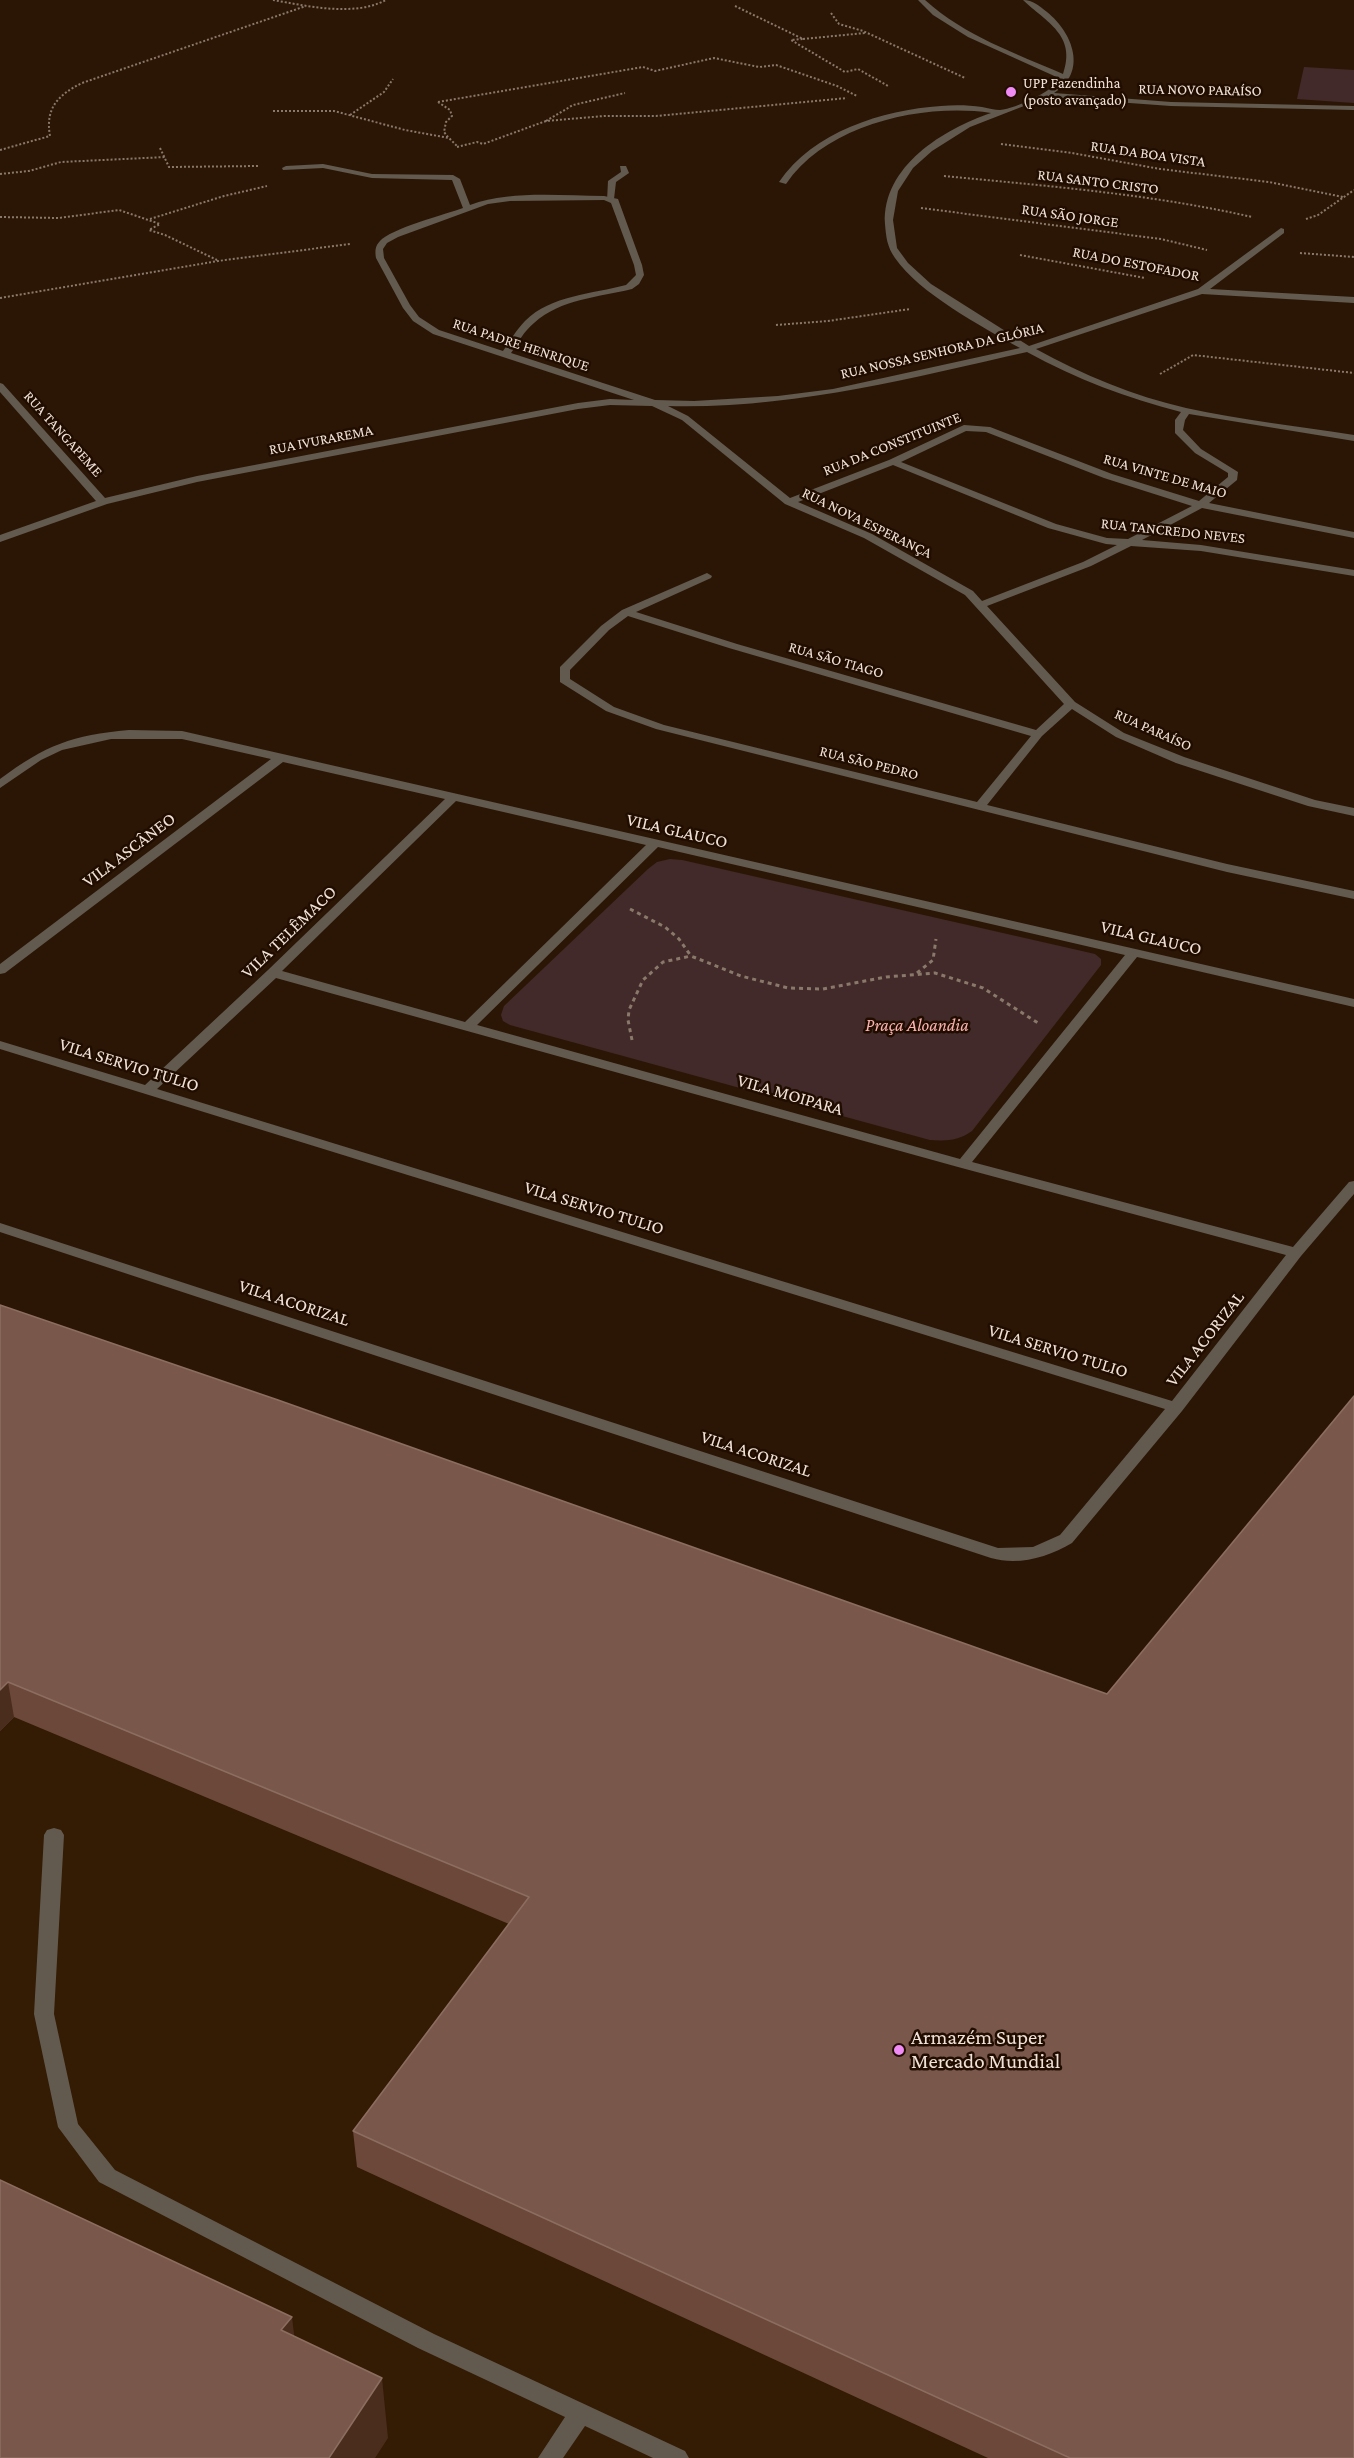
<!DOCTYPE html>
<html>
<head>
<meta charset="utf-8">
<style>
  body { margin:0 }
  canvas { display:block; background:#2b1605 }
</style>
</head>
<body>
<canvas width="1354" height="2458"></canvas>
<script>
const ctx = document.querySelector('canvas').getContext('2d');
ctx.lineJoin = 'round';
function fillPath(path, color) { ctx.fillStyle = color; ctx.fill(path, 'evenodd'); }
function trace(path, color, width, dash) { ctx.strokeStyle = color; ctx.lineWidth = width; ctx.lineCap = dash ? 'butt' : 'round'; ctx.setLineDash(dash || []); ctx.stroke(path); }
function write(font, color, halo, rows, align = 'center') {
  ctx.font = font + ' "Crimson Pro",serif'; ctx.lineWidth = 5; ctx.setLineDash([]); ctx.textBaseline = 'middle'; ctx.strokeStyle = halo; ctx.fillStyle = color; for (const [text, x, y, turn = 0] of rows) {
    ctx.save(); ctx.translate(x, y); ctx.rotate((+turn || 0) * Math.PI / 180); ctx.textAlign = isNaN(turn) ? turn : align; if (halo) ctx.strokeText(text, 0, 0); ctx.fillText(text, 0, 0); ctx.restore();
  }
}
const built = new Path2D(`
  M0,1336L1354,2458H0Z`);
const green = new Path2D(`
  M1304,67L1354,70V103L1297,99Z
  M670,859L682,860L1095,954L1101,959V965L972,1131C958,1141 946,1141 930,1140L510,1025L503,1021L501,1015L504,1006L648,869L657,862Z`);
const pathFar1 = new Path2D(`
  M273,0C307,6 354,17 386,0
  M735,6L803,39L791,40L845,72L858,69L888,86
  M831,13L839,24L863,31L965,78
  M803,39L865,33
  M438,102L643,67L655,71L714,58L759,67L776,65L837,86L857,96
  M438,102L450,110L452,116L446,122L444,132L448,137
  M273,111H334L405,130L449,138L458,147
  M350,115L384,92L393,79
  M546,121L573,105L625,93
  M1001,144L1072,153L1160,169L1269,182L1343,197
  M457,147L477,142L483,144L546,121L604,116H656L847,98
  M160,148L169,167L258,166
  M0,150L50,136C45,108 58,95 82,83L306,6
  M0,174L29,171L61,162L166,157
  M944,176C1047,186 1151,194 1252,217
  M921,208L1161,239L1207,250
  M0,217L59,218L119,210L160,224L149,230L165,235L217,260
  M150,219L224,196L267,186
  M1306,219L1318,215L1354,190
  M1300,253L1354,257
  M1020,255L1145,278
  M0,298L218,261L350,244
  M776,325L828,321L910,309
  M1160,374L1193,355L1354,373`);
const path = new Path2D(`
  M630,909L665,927L679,939L691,956L741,976L788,988L823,989L886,977L935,973L983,988L1038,1023
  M917,973L933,960L936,939
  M632,1040L628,1020L629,1010L643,980L663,962L691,956`);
const service = new Path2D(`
  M54,1828L61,1830L64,1835L54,2014L78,2124L115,2170L434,2334L685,2451L689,2458H653L585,2426L563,2458H538L565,2417L418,2348L99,2182L58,2127L34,2014L44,1835L47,1830Z`);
const pedestrian = new Path2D(`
  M620,166H626L629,173L616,182L614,199L607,201L608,181L621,172Z`);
const minor = new Path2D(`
  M918,0H925C965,36 1015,53 1063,74C1077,35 1046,22 1023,0C1033,0 1039,6 1047,12C1073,33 1088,72 1054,93L1171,102L1354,106V110L1171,106L1047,97L970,127L932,151L913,168L898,191L893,220L897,248L908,263L931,284L1029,346L1198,289L1281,228L1284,229V233L1210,289L1354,297V303L1202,294L1036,349C1083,375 1134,396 1186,408C1241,420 1298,426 1354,435V441L1189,414L1185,420L1183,430L1201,449L1238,472L1237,480L1209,503L1354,532V538L1202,508L1142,540L1201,545L1354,570V576L1201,551L1131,546L1091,566L987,606L1075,702L1124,733L1184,757L1315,800L1354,808V816L1308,806L1176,763L1116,737L1072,709L1042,736L987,805L1227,864L1354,891V899L1227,872L656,729L606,711L560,682V667L601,626L622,610L707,573L712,576L711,578L636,612L737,644L1036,730L1064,704L965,595L864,538L785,504L682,420L652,406L610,405L578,409L197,482L107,504L0,542V535L96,501L0,392V383L3,384L105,498L197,476L578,403L610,399L634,400L433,334L413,321L403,308L376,258C375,251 375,246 380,241C390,229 446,214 463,208L452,180L372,178L323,168L283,170L282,168L286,166L323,164L372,174L453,175L460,179L470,205C512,190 560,196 604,196L618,199L642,265L644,275L639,284L632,289C600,297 560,299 534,323C524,331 518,343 511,353L655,400L694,401L778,396L833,389L1020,348C982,327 919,293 895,258C887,247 886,236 885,224C882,166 944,129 991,113C923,103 827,124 786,184L779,182C813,132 882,110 941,106C954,105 968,105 982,107C988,108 995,110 1000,110C1017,108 1051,92 1061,79L968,37L933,15ZM604,200L611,203L634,265L636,275L626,285C593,294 551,295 525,321C517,329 510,341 503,351L439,330L419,317L410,305L384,258L383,249L387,243L398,237L488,204L510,201ZM1027,352C1076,379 1127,398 1181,412L1175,420V433L1195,453L1228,473V477L1199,501L1112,474L990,427L964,425L889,460L790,498L688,416L668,406C793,409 907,379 1027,352ZM966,431L986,432L1104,478L1192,506L1128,539L1107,538L1056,524L901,462ZM893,465L1048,528L1106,544L1117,545L1083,562L982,601L973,591L872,534L798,502ZM628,616L729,648L1031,736L977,802L664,725L614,707L570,679V670L609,630Z
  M129,730L182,731L1354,999V1007L1137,957L972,1162L1293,1247L1349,1182L1354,1181V1194L1301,1256L1182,1411L1072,1543C1048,1557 1019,1566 991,1558L0,1232V1223L998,1548L1033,1547L1060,1535L1165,1409L0,1049V1041L145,1085L268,970L445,799L283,762L5,973L0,974V964L271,759L182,739H111L62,750L41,760L0,788V779C46,745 72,735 129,730ZM456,801L646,845L465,1022L282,971ZM658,847L1125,955L960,1159L477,1025ZM276,978L958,1167L1286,1255L1172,1401L157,1089Z`);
const wall = new Path2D(`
  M0,1305L1354,2458H988L357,2167L353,2131L509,1924L14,1717L0,1731Z`);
const shadedWall = new Path2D(`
  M8,1682L14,1717L0,1731V1690Z
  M292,2317L299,2377L281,2330Z
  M382,2378L388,2438L375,2458H329Z`);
const building = new Path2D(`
  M0,1305L278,1400L1107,1694L1354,1396V2458H1070L353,2131L529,1897L8,1682L0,1690Z
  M0,2180L292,2317L281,2330L382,2378L329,2458H0Z`);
const markers = [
  [1011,92,6,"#f08bf6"],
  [899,2050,6,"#f08bf6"]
];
const farPoinames = [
  ["UPP Fazendinha",1023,83],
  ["(posto avançado)",1023,100]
];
const farStreetnames = [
  ["RUA NOVO PARAÍSO",1200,90,1],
  ["RUA DA BOA VISTA",1148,154,8],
  ["RUA SANTO CRISTO",1098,182,7],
  ["RUA SÃO JORGE",1070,216,8],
  ["RUA DO ESTOFADOR",1136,264,11],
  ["RUA PADRE HENRIQUE",521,345,18],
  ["RUA NOSSA SENHORA DA GLÓRIA",942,351,-13],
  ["RUA TANGAPEME",63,434,48],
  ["RUA IVURAREMA",321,440,-11],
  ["RUA DA CONSTITUINTE",892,444,-22],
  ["RUA VINTE DE MAIO",1165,476,16],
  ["RUA NOVA ESPERANÇA",867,523,26],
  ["RUA TANCREDO NEVES",1173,531,6],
  ["RUA SÃO TIAGO",836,660,16],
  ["RUA PARAÍSO",1153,730,24],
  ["RUA SÃO PEDRO",869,763,14]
];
const streetNames = [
  ["VILA GLAUCO",677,831,13],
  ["VILA ASCÂNEO",129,850,-37],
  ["VILA TELÊMACO",289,932,-44],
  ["VILA GLAUCO",1151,938,13],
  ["VILA SERVIO TULIO",129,1065,17],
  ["VILA MOIPARA",790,1095,16],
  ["VILA SERVIO TULIO",594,1208,17],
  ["VILA ACORIZAL",294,1303,18],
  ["VILA ACORIZAL",1205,1339,-52],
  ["VILA SERVIO TULIO",1058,1351,17],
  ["VILA ACORIZAL",756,1454,18]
];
const parkNames = [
  ["Praça Aloandia",917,1025]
];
const nearPoinames = [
  ["Armazém Super",911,2038],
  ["Mercado Mundial",911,2062]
];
fillPath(built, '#341b03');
fillPath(green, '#412a29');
trace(pathFar1, '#8a786a', 2, [2, 2]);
trace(path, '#8a786a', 3, [4, 4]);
fillPath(service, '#625a4f');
fillPath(pedestrian, '#625a4f');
fillPath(minor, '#625a4f');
fillPath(wall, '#6b483a');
fillPath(shadedWall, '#4b2d1e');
fillPath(building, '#79584b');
trace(building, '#8c6e61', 1.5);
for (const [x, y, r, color] of markers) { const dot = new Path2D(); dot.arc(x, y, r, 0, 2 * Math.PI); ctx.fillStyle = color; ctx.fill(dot); trace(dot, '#210d00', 2); }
write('15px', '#f1e2d7', '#210d00', farPoinames, 'left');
write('15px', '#f1e2d7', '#210d00', farStreetnames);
write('18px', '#f1e2d7', '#210d00', streetNames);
write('italic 18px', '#fcb2af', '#210d00', parkNames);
write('21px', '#f1e2d7', '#210d00', nearPoinames, 'left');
</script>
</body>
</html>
